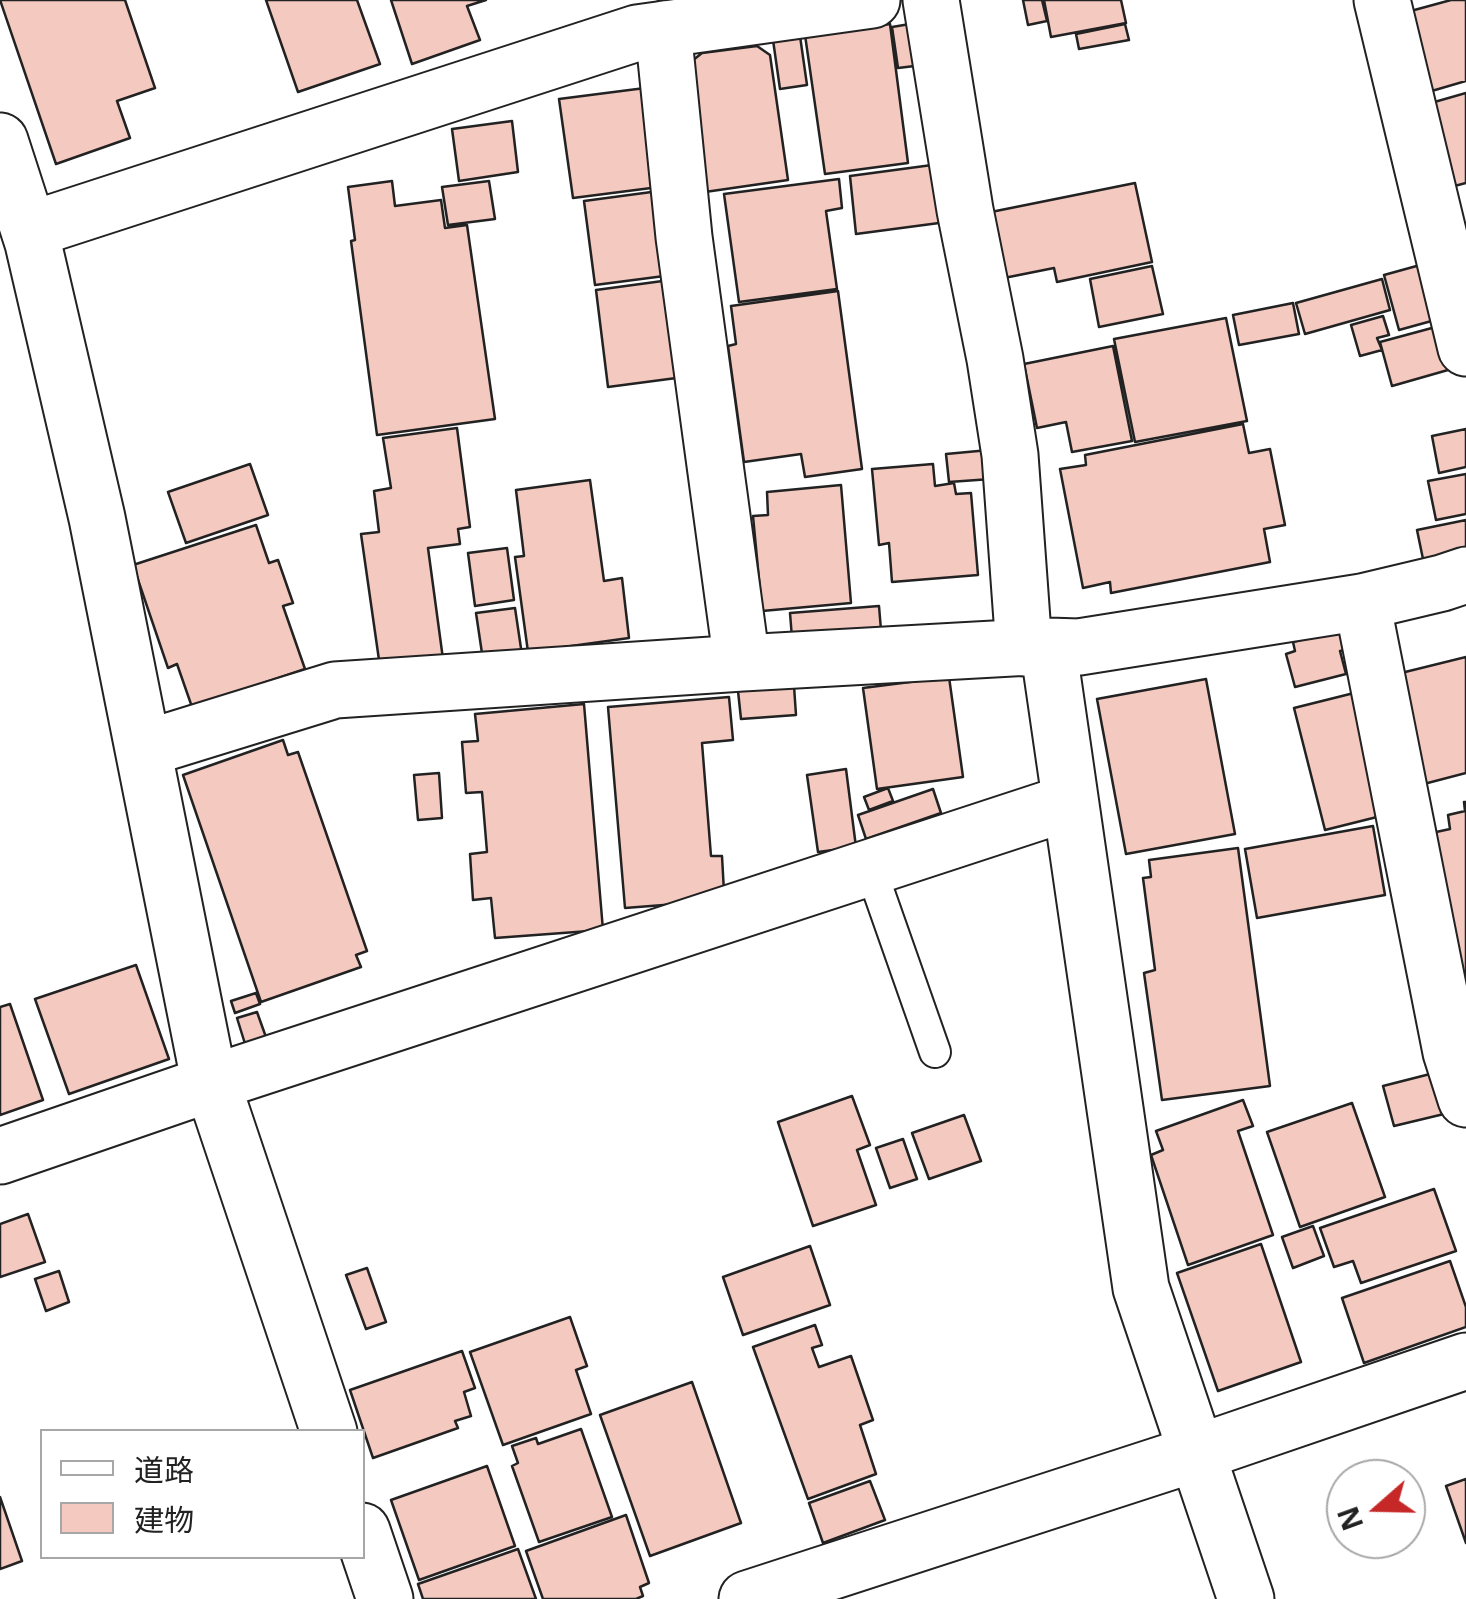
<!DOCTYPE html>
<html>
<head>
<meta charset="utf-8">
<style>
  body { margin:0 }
  #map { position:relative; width:1466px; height:1599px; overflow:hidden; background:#fff; font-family:"Noto Sans","Noto Sans JP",sans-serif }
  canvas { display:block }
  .legend { position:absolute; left:40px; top:1429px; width:325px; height:130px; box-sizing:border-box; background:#fff; border:2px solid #a7a7a7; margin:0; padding:12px 18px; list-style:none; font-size:30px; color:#222 }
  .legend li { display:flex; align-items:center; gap:20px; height:50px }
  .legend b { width:50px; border:2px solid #a7a7a7 }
  .north { position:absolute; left:1326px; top:1459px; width:100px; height:100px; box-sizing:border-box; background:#fff; border:2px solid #a7a7a7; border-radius:50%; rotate:250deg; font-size:28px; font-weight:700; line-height:40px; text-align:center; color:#222 }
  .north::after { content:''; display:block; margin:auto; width:35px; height:45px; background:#c62828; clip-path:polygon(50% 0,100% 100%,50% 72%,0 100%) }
</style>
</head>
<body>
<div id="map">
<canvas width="1466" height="1599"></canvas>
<ul class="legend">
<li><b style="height:12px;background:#fff"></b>道路</li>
<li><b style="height:28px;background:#f3c9c0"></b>建物</li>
</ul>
<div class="north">N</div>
</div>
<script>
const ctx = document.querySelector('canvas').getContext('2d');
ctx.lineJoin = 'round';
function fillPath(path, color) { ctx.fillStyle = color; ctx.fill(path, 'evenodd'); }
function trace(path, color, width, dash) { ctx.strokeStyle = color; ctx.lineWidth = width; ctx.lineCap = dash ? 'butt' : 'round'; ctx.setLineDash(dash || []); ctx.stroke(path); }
const building = new Path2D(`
  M0,0H125L155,88L117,101L130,138L56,164Z
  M266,0H357L380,64L298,92Z
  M391,0H486L467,6L480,40L412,64Z
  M1023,0H1042L1047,21L1028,25Z
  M1044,0H1121L1126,23L1051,37Z
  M1451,0H1466V81L1418,95L1396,15Z
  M916,23L923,65L898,68L892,27Z
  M890,24L908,163L825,174L805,35Z
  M1125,24L1129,40L1079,49L1076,34Z
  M800,36L807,85L780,89L773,40Z
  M757,46L770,55L788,180L705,192L687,65L702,53Z
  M645,88L659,187L573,198L559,99Z
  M1466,93V183L1447,188L1424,105Z
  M512,121L518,172L459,181L452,129Z
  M932,165L939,223L856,234L850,176Z
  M839,179L842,208L826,211L837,289L739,302L724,194Z
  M392,181L395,206L441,200L445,228L467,225L495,419L377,435L351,241L355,240L348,187Z
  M489,181L495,219L448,225L442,187Z
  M1135,183L1152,262L1057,282L1054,268L1004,278L991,212Z
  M659,191L672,275L595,285L584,201Z
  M1431,262L1446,317L1399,330L1384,275Z
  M1152,266L1163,314L1099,327L1090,279Z
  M1382,279L1390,310L1305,334L1296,303Z
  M670,280L684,377L608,387L596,290Z
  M838,291L862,469L805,477L801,454L744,462L728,346L736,344L731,306Z
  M1293,303L1299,334L1239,345L1233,315Z
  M1383,316L1389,335L1377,338L1382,350L1360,356L1351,325Z
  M1226,318L1247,421L1135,442L1114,339Z
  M1443,325L1455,368L1392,386L1380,342Z
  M1113,346L1132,441L1072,452L1066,422L1037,428L1024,364Z
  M1243,424L1249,453L1270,449L1285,525L1264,529L1270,562L1111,593L1110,582L1083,588L1060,469L1086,465L1085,455Z
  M457,428L470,527L458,529L460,544L428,548L443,659L380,667L361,534L379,532L374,491L391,488L383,438Z
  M1466,429V467L1439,473L1432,436Z
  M989,450L991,479L949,482L946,454Z
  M250,464L268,515L186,543L168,492Z
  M933,464L935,486L954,483L956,494L971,493L978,575L892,582L889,543L879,545L872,469Z
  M1466,474V514L1436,520L1428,481Z
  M590,480L604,581L622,578L629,638L528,652L515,557L524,556L516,490Z
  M841,485L851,603L762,611L753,516L768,515L767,492Z
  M1466,520V550L1423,559L1417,530Z
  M256,525L269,563L278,560L293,603L283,606L305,669L192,707L177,664L168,668L133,565Z
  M507,548L514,600L475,606L468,553Z
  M879,606L881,630L792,638L790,613Z
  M515,608L522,655L483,660L476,613Z
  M1344,629L1349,649L1340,651L1346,674L1295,687L1286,654L1295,651L1293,642Z
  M1466,657V773L1420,785L1393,675Z
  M949,677L963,777L877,789L863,688Z
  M1206,679L1235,834L1126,854L1097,699Z
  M794,686L796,715L741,719L738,691Z
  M1354,693L1385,815L1325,830L1294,708Z
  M729,697L733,740L702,743L711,856H722L724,892L715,901L625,908L608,707Z
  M584,704L603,930L495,938L491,898L473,900L470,854L487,852L482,792L466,793L462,742L478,741L475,714Z
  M283,740L288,755L298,752L367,951L356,955L361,967L261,1002L183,775Z
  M846,769L856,847L818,852L807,775Z
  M439,773L442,818L418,820L414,775Z
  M888,788L893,801L869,810L864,797Z
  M933,789L941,813L866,839L858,815Z
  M1464,802H1466V989L1427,834L1450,829L1448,815L1465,811Z
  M1373,826L1385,895L1257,918L1245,849Z
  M1238,848L1270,1086L1162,1100L1144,973L1155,970L1143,878L1151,877L1149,860Z
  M136,965L169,1059L69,1094L35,999Z
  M256,993L260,1004L235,1013L231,1001Z
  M10,1004L43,1100L0,1115V1007Z
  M257,1012L267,1040L246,1047L237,1018Z
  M1434,1073L1444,1114L1394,1126L1383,1086Z
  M852,1096L870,1145L857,1150L876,1205L813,1226L778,1122Z
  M1243,1100L1253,1126L1238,1131L1273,1235L1188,1265L1151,1155L1163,1150L1156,1131Z
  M1352,1103L1385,1197L1300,1227L1267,1132Z
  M964,1115L981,1161L929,1179L912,1133Z
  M903,1139L917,1179L890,1188L876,1148Z
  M1434,1189L1456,1251L1361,1283L1353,1261L1334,1267L1320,1228Z
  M28,1214L45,1262L0,1277V1224Z
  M1313,1226L1324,1256L1293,1268L1282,1237Z
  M1261,1244L1301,1362L1218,1391L1177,1273Z
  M810,1246L830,1305L743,1335L723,1277Z
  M1450,1261L1466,1307V1327L1364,1363L1342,1298Z
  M367,1268L386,1322L366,1329L346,1275Z
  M59,1271L69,1302L46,1311L35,1279Z
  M570,1317L587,1366L576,1370L591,1414L503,1445L470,1352Z
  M815,1325L822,1345L812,1348L819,1367L851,1356L873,1420L860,1425L876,1474L808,1499L753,1347Z
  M462,1351L475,1388L464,1392L471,1416L455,1421L458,1428L373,1458L350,1390Z
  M692,1382L741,1523L650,1556L600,1415Z
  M581,1429L612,1517L539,1542L512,1466L518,1463L512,1446L536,1438L538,1444Z
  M487,1466L515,1546L419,1580L391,1500Z
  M1466,1479V1543L1446,1486Z
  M870,1481L885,1520L823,1543L809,1503Z
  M0,1497L22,1561L0,1569Z
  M626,1515L649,1583L640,1587L643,1596L636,1599H543L526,1551Z
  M518,1549L536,1599H423L418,1584Z`);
const service = new Path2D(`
  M870,867L935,1052`);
const minor = new Path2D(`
  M931,0L965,210L995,359L1010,455L1024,648
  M1382,0L1466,348
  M663,29L684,237L742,663
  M0,141L33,243L97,518L206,1065L329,1432
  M30,230L637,33L872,0
  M1362,602L1451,1052L1466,1099
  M1048,646L1141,1288L1246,1599
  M144,749L335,690L742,663L1048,646L1079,647L1362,602L1442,583L1466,575
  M0,1156L212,1083L1070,802
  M362,1531L385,1599
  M747,1599L1197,1453L1466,1361`);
fillPath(building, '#f3c9c0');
trace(building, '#222', 2.5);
trace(service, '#222', 34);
trace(minor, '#222', 59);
trace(service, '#fff', 30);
trace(minor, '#fff', 55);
</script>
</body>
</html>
